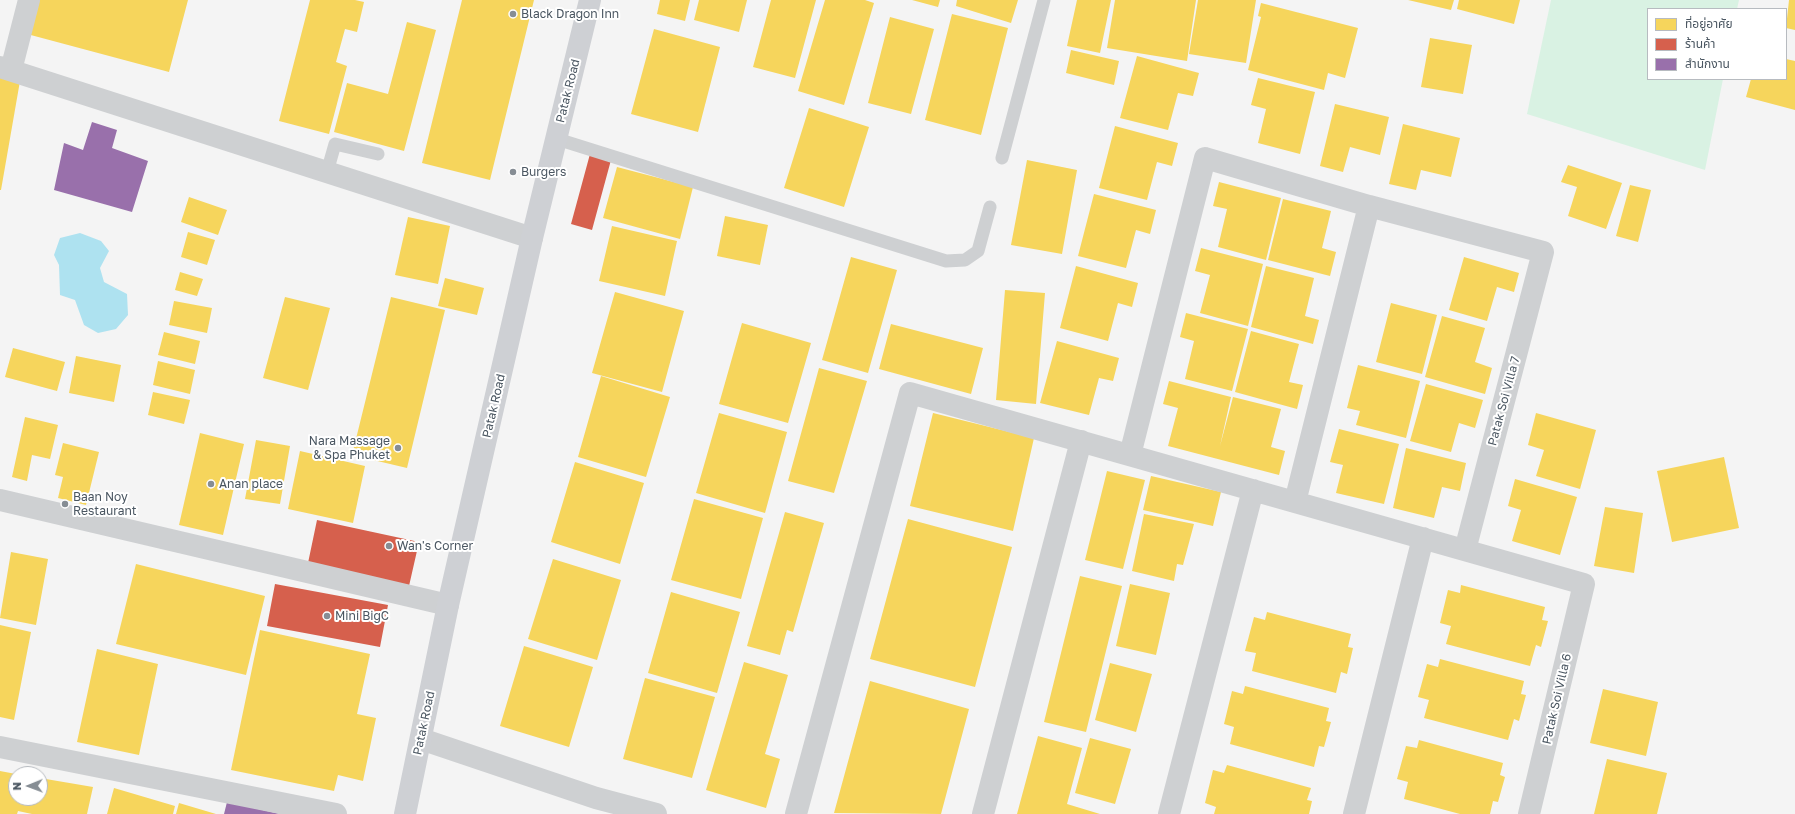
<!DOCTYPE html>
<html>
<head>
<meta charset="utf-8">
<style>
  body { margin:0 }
  #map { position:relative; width:1795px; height:814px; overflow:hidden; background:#f4f4f4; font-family:"Golos Text","Noto Sans Thai",sans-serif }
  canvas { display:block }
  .legend { position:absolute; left:1647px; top:8px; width:140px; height:72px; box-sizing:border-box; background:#fff; border:1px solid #b7bbc0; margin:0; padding:5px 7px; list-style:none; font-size:12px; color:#4a5661 }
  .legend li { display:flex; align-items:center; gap:8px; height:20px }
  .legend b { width:20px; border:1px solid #b7bbc0 }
  .north { position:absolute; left:8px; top:766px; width:40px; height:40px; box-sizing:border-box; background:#fff; border:1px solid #b7bbc0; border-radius:50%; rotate:269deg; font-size:11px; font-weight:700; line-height:16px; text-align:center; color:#4a5661 }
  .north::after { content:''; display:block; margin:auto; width:14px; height:18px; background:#868d94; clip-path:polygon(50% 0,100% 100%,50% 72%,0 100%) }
</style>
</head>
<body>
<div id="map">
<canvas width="1795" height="814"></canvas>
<ul class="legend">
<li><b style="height:11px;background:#f6d55c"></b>ที่อยู่อาศัย</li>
<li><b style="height:11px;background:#d6604d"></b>ร้านค้า</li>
<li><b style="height:11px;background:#9970ab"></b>สำนักงาน</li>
</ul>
<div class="north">N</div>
</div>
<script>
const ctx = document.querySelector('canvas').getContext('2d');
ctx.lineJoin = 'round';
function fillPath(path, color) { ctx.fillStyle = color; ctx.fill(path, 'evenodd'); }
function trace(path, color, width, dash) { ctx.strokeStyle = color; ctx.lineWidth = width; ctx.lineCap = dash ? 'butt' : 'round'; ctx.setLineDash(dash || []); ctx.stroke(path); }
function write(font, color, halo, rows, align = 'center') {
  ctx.font = font + ' "Golos Text",sans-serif'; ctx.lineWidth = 4; ctx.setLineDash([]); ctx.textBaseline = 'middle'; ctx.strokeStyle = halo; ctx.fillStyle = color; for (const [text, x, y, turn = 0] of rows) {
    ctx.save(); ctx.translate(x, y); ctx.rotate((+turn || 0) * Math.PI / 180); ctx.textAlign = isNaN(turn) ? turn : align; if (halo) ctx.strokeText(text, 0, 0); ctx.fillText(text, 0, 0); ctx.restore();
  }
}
const green = new Path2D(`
  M1551,0H1739L1737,9H1648V79H1723L1705,170L1527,114Z`);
const water = new Path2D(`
  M80,233L101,241L109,251L100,268L104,282L127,294L128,315L116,329L98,333L84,325L75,300L60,295L59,265L54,255L60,238Z`);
const homes = new Path2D(`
  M36,0H188L169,72L27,34Z
  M310,0H355L364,2L357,32L345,29L336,62L347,66L329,134L279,121Z
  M462,0H534L490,180L422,163Z
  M660,0H690L685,21L657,14Z
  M699,0H747L739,32L694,20Z
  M771,0H816L795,78L753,67Z
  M825,0H865L874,3L844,105L798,91Z
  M912,0H940L938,7Z
  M957,0H1018L1011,23L956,6Z
  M1077,0H1111L1100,53L1067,46Z
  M1115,0H1196L1187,61L1107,48Z
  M1198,0H1256L1246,63L1189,54Z
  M1408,0H1454L1451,10Z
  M1459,0H1520L1514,24L1457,9Z
  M1789,0H1795V30L1786,28Z
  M1261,3L1358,28L1345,78L1328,73L1324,90L1248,70L1261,17L1258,16Z
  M952,14L1008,28L981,135L925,120Z
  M890,17L934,29L911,114L868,103Z
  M407,22L436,30L404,151L334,132L347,83L388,94Z
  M654,29L720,47L698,132L631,114Z
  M1430,38L1472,45L1463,94L1421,87Z
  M1071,50L1119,61L1114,85L1066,73Z
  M1137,56L1199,73L1193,96L1178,93L1168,130L1120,118Z
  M1786,59L1795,61V110L1746,97L1751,79H1786Z
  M0,77L20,81L1,190H0Z
  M1258,78L1315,92L1300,154L1258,143L1266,109L1251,105Z
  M1335,104L1389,117L1380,155L1350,147L1343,172L1320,166Z
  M809,108L869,127L844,207L784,188Z
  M1403,124L1460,138L1451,177L1421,170L1416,190L1389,184Z
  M1115,126L1178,143L1172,166L1157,162L1147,200L1099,188Z
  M1027,160L1077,170L1062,254L1011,245Z
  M1568,165L1622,183L1606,229L1568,216L1577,187L1561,182Z
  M617,167L693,187L680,239L603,218Z
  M1219,182L1281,198L1266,260L1218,247L1227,209L1213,206Z
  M1630,185L1651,190L1638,242L1616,236Z
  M1094,194L1156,210L1150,234L1136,230L1126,268L1078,256Z
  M189,197L227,210L218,235L181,222Z
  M1283,199L1331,211L1322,248L1336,252L1330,276L1268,260Z
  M725,216L768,225L760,265L717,256Z
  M408,217L450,226L438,284L395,275Z
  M612,226L677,241L665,296L599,281Z
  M188,232L215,240L207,265L181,257Z
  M1201,248L1263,264L1248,326L1200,313L1210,275L1195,271Z
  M851,257L897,270L868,373L822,360Z
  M1464,257L1519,273L1514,292L1497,287L1487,321L1449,310Z
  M1076,266L1138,283L1132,307L1118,303L1108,341L1060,328Z
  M1266,266L1314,278L1305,316L1319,320L1313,344L1251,327Z
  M180,272L203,279L197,296L175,290Z
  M445,278L484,288L477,315L438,306Z
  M1005,290L1045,293L1036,404L996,400Z
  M615,292L684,311L662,392L592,373Z
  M285,297L330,308L308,390L263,378Z
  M391,297L445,310L407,468L352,455Z
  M174,301L212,308L207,333L169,325Z
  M1391,303L1437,315L1422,374L1376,362Z
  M1186,313L1248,329L1232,391L1185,379L1194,341L1180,337Z
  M1442,316L1485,328L1475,362L1492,368L1485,394L1425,377Z
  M742,323L811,343L788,423L719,404Z
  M891,324L983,348L971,394L879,369Z
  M1251,331L1299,344L1289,382L1303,385L1297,409L1235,392Z
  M164,332L200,341L195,364L158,355Z
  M1057,341L1119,358L1113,381L1099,378L1089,415L1040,403Z
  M13,348L65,362L57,391L5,377Z
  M76,356L121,365L114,402L69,393Z
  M158,361L195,370L190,394L153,385Z
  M1358,365L1420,381L1406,438L1356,425L1360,411L1347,408Z
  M819,368L867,381L834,493L788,481Z
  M601,376L670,397L646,477L578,457Z
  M1169,381L1231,397L1220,446L1233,397L1281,409L1271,447L1285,451L1279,475L1168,446L1178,408L1163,404Z
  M1426,384L1483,400L1475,428L1459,423L1451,452L1410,441Z
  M153,392L190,400L184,424L148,415Z
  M719,413L787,432L765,513L696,493Z
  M933,413L1034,438L1013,531L910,506Z
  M1536,413L1596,430L1580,489L1536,476L1544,450L1528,445Z
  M25,417L58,425L50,459L32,455L27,481L12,477Z
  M1339,429L1399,444L1384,504L1336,493L1343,465L1330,462Z
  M200,433L244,444L223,535L179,525Z
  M256,440L290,446L280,504L245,499Z
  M63,443L99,452L86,505L58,498L63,477L55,475Z
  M1406,448L1466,463L1460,491L1442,487L1434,518L1393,508Z
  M300,451L365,466L353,523L288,509Z
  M1724,457L1739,528L1672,542L1657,471Z
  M575,462L644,483L620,564L551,542Z
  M1107,471L1145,480L1123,569L1085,560Z
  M1151,476L1221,492L1213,526L1143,510Z
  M1515,479L1577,497L1560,555L1512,541L1521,510L1508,506Z
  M694,499L763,518L741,599L671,580Z
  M1605,507L1643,513L1634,573L1594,566Z
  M785,512L824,523L793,632L787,630L780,655L747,646Z
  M1144,514L1194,524L1183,565L1177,564L1174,581L1132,571Z
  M908,519L1012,547L975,687L870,659Z
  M11,552L48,559L36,625L0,618Z
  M553,559L621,580L597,660L528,639Z
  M136,564L265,596L246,675L116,644Z
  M1080,576L1122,586L1086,732L1044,722Z
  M1130,584L1170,593L1156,655L1116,646Z
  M1461,585L1545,607L1542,620L1548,621L1541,647L1536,645L1530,666L1446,644L1451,626L1440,623L1448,590L1460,593Z
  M671,592L740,612L717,693L648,673Z
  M1267,612L1351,634L1348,647L1353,648L1347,674L1341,672L1336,693L1252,671L1256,653L1245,651L1254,617L1265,620Z
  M0,625L31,632L14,720L0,717Z
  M260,630L370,654L357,714L376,718L363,781L338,775L334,791L231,770Z
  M524,646L593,667L569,747L500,726Z
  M97,649L158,664L139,755L77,742Z
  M1440,659L1524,681L1521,694L1526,695L1519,721L1514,719L1508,740L1424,718L1429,700L1418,697L1427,664L1438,667Z
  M744,662L788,675L765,754L780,759L766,808L706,790Z
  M1110,663L1152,674L1136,732L1095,720Z
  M645,678L715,697L692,778L623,759Z
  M870,681L969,709L941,814L834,813Z
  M1245,686L1329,708L1326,721L1331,722L1324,747L1319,746L1314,767L1230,744L1234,727L1224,724L1232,691L1243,694Z
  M1603,689L1658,702L1646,756L1590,743Z
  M1038,736L1082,748L1067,804L1100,814H1017Z
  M1090,738L1131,749L1115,804L1075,793Z
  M1419,740L1503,763L1500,775L1505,777L1498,802L1493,801L1490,814H1460L1404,799L1408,782L1397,779L1406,746L1417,748Z
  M1607,759L1667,773L1657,814H1594Z
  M1227,765L1311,788L1307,800L1312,801L1309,814H1214L1216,807L1205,803L1213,770L1224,773Z
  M0,771L16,774V798H40V778L93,787L87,814H32L18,811L17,814H0Z
  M114,788L175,806L173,814H107Z
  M179,803L216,814H176Z`);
const shops = new Path2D(`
  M590,154L611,160L592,230L571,224Z
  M317,520L419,542L409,586L308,563Z
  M275,584L388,605L380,647L267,626Z`);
const offices = new Path2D(`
  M92,122L117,130L112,148L148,161L132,212L54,190L64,143L83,150Z
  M227,802L280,814H224Z`);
const lane = new Path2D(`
  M557,139L946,261L965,260L978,251L990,207
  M1002,158L1044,0
  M327,172L335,144L378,154`);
const street = new Path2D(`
  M0,67L532,238
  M11,70L29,0
  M1130,455L1205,158L1369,206L1543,252L1465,550
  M0,500L448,605
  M1295,502L1369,206
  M421,739L596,798L656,814
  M0,747L336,814
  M796,814L910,393L1584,584L1529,814
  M983,814L1081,441
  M1169,814L1253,490
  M1354,814L1423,538`);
const secondary = new Path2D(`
  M405,814L448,605L532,238L590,0`);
const markers = [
  [513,14,4,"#868d94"],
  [513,172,4,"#868d94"],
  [398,448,4,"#868d94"],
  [211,484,4,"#868d94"],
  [65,504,4,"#868d94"],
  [389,546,4,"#868d94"],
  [327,616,4,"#868d94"]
];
const poiNames = [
  ["Black Dragon Inn",521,14],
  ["Burgers",521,172],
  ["Nara Massage",390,441,"right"],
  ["& Spa Phuket",390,455,"right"],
  ["Anan place",219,484],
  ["Baan Noy",73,497],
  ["Restaurant",73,511],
  ["Wan's Corner",397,546],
  ["Mini BigC",335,616]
];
const streetNames = [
  ["Patak Road",568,91,-76],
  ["Patak Soi Villa 7",1504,401,-75],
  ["Patak Road",494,406,-77],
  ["Patak Soi Villa 6",1557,699,-77],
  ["Patak Road",424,723,-78]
];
fillPath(green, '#d9f2e3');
fillPath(water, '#aee2f0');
fillPath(homes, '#f6d55c');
fillPath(shops, '#d6604d');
fillPath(offices, '#9970ab');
trace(lane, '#ced0d2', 13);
trace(street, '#ced0d2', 22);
trace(secondary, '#ced0d4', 22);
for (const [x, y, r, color] of markers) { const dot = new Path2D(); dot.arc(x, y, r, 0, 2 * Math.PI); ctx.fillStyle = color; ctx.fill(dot); trace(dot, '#fff', 1.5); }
write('12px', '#4a5661', '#fff', poiNames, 'left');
write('12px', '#4a5661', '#fff', streetNames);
</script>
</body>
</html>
